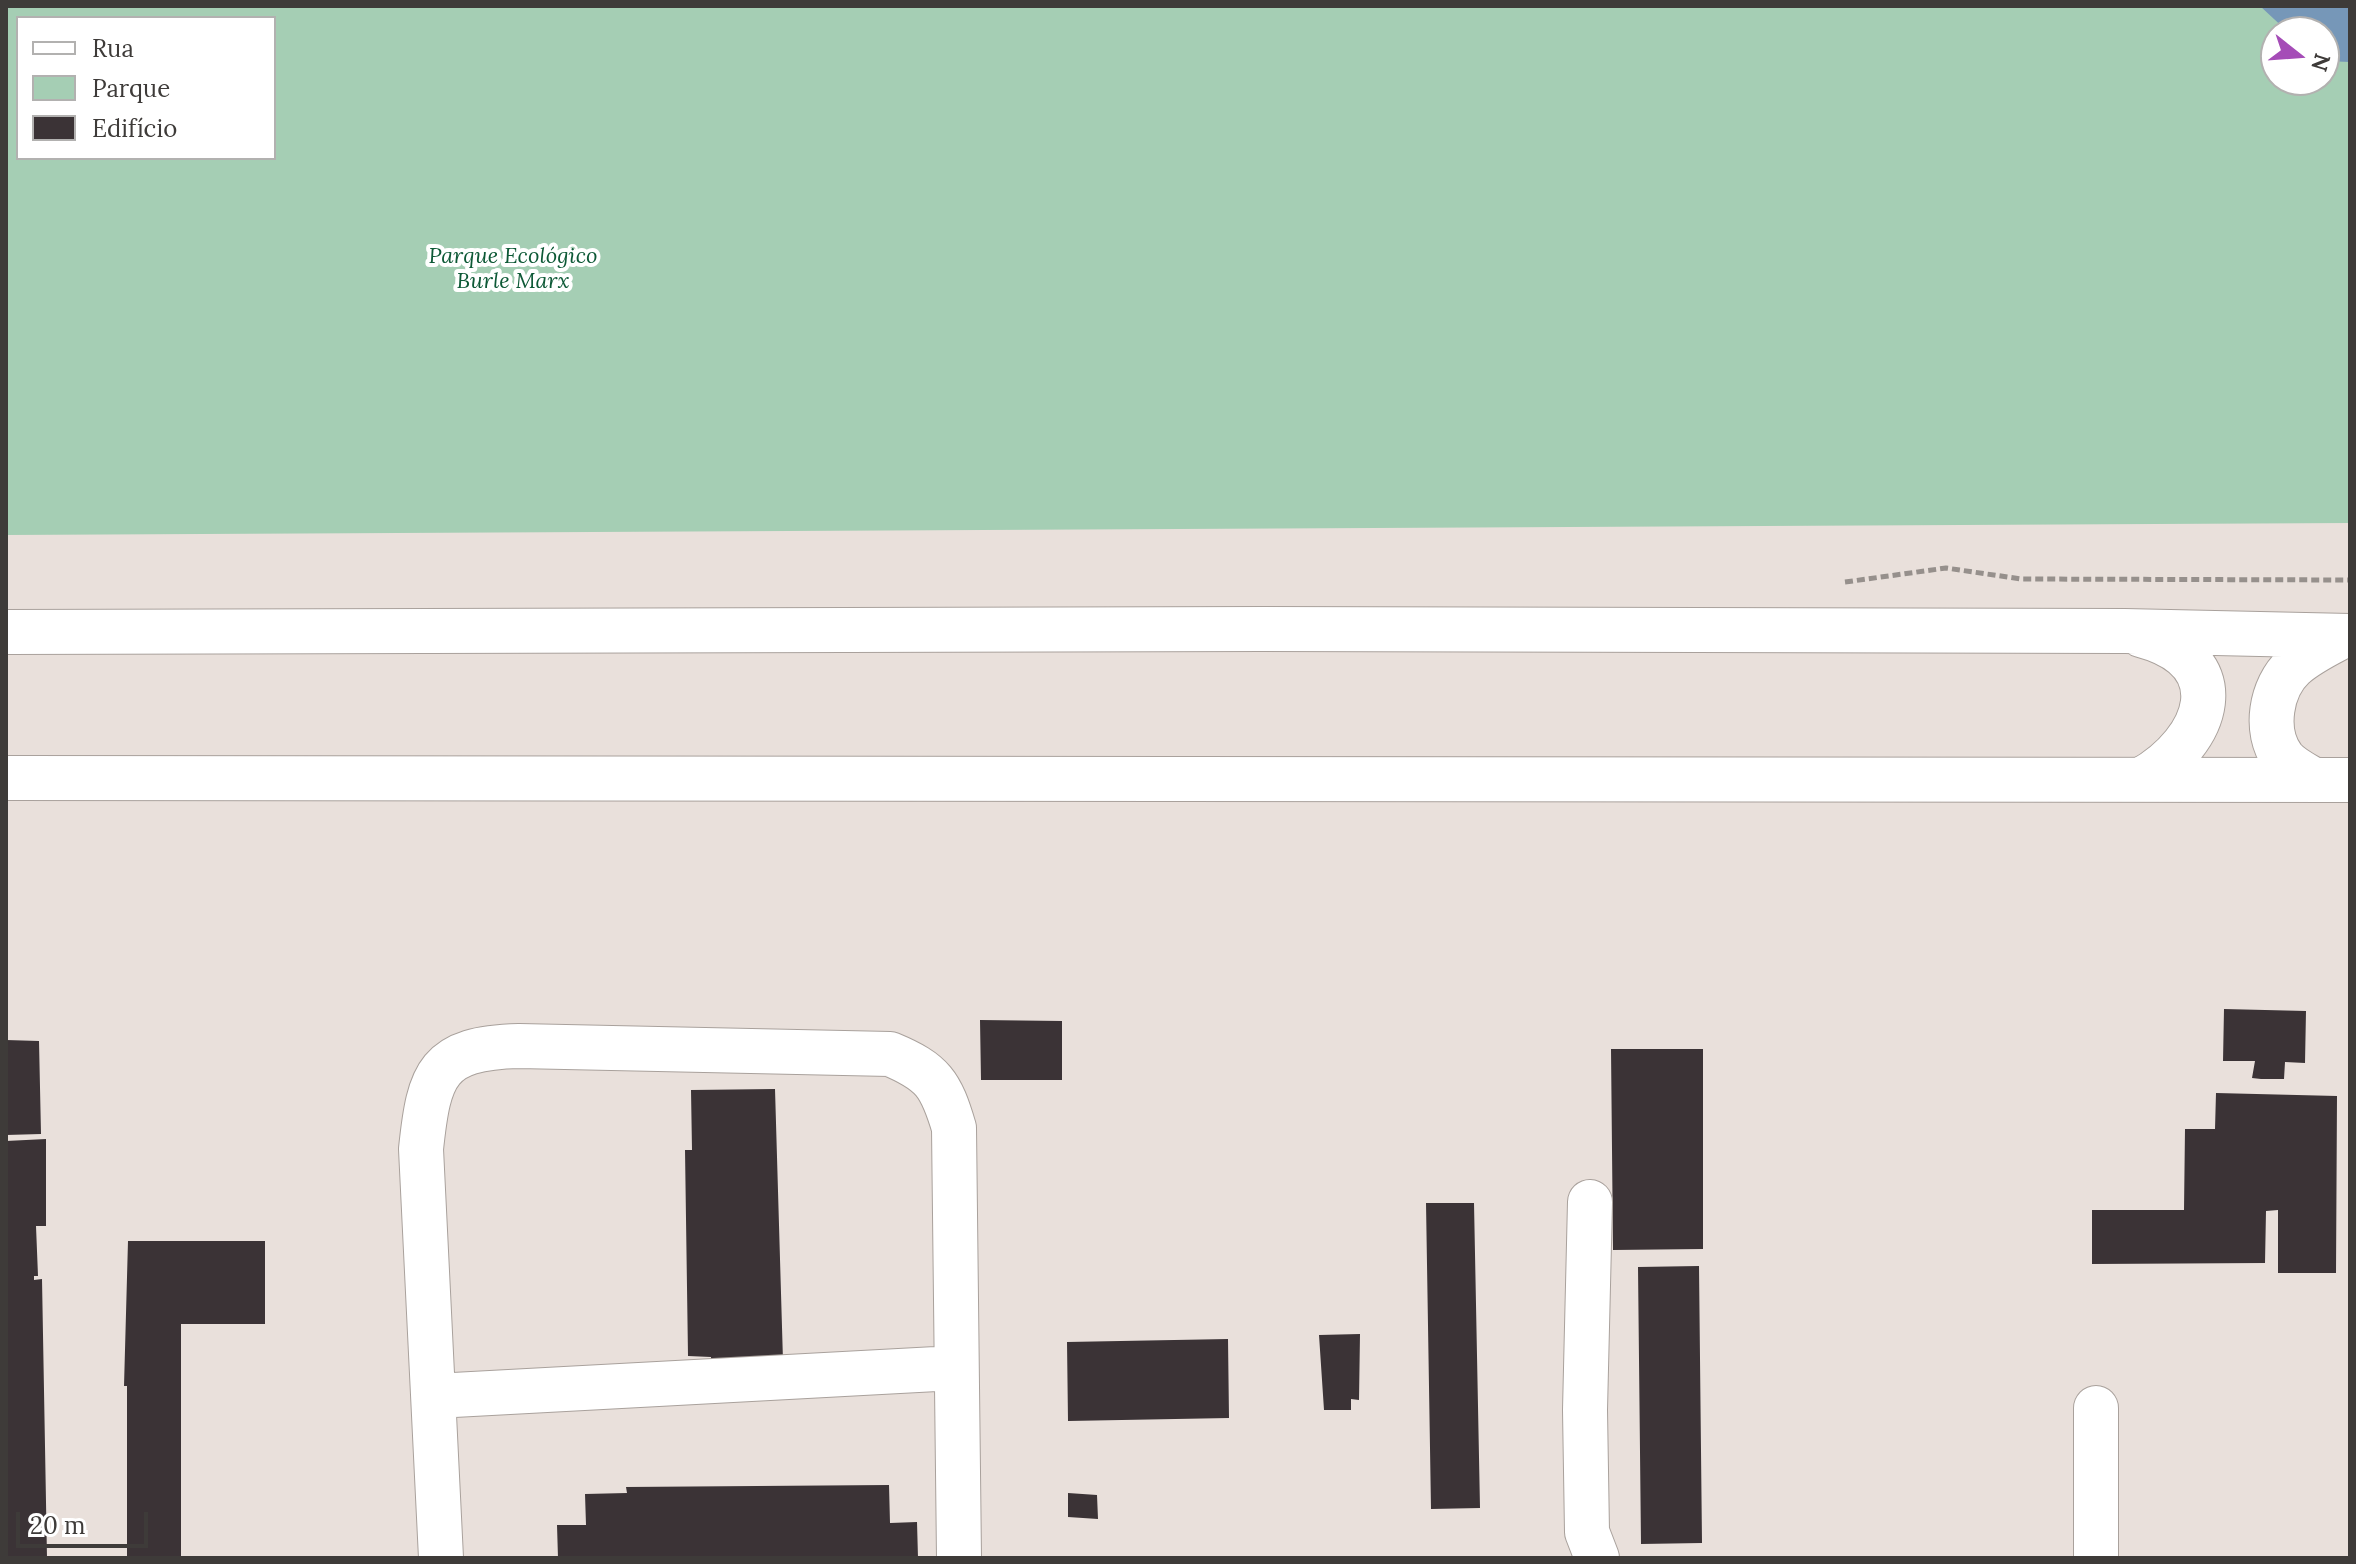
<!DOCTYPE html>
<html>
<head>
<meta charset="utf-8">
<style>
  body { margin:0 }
  #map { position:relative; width:2356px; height:1564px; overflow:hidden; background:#e9e0db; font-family:Lora,serif }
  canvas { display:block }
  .frame { position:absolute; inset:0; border:8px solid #3e3b39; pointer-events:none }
  .legend { position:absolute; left:16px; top:16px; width:260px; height:144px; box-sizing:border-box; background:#fff; border:2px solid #b2b1b0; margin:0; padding:10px 14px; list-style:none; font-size:24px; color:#3e3b39 }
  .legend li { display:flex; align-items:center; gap:16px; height:40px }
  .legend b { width:40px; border:2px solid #b2b1b0 }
  .north { position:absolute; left:2260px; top:16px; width:80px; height:80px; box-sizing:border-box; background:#fff; border:2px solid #b2b1b0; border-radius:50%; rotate:107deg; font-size:22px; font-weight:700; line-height:32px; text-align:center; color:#3e3b39 }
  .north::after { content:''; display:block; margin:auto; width:28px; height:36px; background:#a54cb7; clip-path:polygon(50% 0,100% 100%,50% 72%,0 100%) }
  .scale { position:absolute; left:16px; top:1512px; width:132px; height:36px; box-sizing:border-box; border:4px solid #3e3b39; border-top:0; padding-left:10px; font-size:24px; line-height:28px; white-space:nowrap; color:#3e3b39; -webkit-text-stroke:6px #fff; paint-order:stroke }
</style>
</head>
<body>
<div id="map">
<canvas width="2356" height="1564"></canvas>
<div class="frame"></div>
<ul class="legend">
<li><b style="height:10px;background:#fff"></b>Rua</li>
<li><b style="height:22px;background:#a5ceb4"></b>Parque</li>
<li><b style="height:22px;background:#3b3336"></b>Edifício</li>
</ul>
<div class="north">N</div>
<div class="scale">20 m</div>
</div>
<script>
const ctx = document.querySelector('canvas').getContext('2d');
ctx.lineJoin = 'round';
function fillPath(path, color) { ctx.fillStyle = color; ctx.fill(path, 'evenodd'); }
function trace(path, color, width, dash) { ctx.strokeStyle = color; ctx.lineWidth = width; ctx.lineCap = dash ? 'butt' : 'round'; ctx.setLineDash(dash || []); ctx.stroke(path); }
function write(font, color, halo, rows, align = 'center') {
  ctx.font = font + ' Lora,serif'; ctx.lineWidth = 8; ctx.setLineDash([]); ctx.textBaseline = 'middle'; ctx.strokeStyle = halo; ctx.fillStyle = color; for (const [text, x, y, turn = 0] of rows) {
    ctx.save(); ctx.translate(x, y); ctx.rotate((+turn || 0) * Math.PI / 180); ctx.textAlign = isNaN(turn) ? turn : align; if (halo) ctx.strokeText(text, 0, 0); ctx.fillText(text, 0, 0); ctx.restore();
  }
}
const green = new Path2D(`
  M6,6H2350V523L6,535ZM18,18H274V158H18ZM2276,32H2324V80H2276Z`);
const water = new Path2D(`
  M2260,6H2350V62L2324,61V32H2288Z`);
const building = new Path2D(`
  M2224,1009L2306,1011L2305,1063L2285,1062L2284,1079H2261L2252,1078L2255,1061H2223Z
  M980,1020L1062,1021V1080H981Z
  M6,1040L39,1041L41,1134L6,1135Z
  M1611,1049H1703V1249L1613,1250Z
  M775,1089L783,1361H711V1357L688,1356L685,1150H692L691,1090Z
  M2216,1093L2337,1096L2336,1273H2278V1210L2266,1211L2265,1263L2092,1264V1210H2184L2185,1129H2215Z
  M46,1139V1226H36L38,1276H34V1280L42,1279L47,1558H6V1141Z
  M1426,1203H1474L1480,1508L1431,1509Z
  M128,1241H265V1324H181V1558H127V1386H124Z
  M1699,1266L1702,1543L1641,1544L1638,1267Z
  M1360,1334L1359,1400L1351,1399V1410H1324L1319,1335Z
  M1228,1339L1229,1418L1068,1421L1067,1342Z
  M889,1485L890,1523L917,1522L918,1558H558L557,1525H586L585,1494L627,1493L626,1487Z
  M1068,1493L1097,1495L1098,1519L1068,1517Z`);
const path = new Path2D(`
  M1845,582L1946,568L2021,579L2350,580`);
const minor = new Path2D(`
  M6,632L1265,629L2125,631L2350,636
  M6,778L2350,780
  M2141,780C2210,741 2237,661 2141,635
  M2314,780C2304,774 2290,767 2283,758C2263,731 2271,687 2294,666C2309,653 2326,645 2343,636
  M1590,1202L1585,1410L1587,1532L1597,1558
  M435,1396L955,1368
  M2096,1408V1558
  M441,1558L421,1149C429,1073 437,1048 519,1046L890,1054C933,1072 941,1084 954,1128L959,1558`);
const parkNames = [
  ["Parque Ecológico",513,257],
  ["Burle Marx",513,282]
];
fillPath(green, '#a5ceb4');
fillPath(water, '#7697b8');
fillPath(building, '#3b3336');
trace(minor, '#a9a19c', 46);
trace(path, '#96908c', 5, [8, 4]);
trace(minor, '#fff', 44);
write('italic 22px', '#0d5936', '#fff', parkNames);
</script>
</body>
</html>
